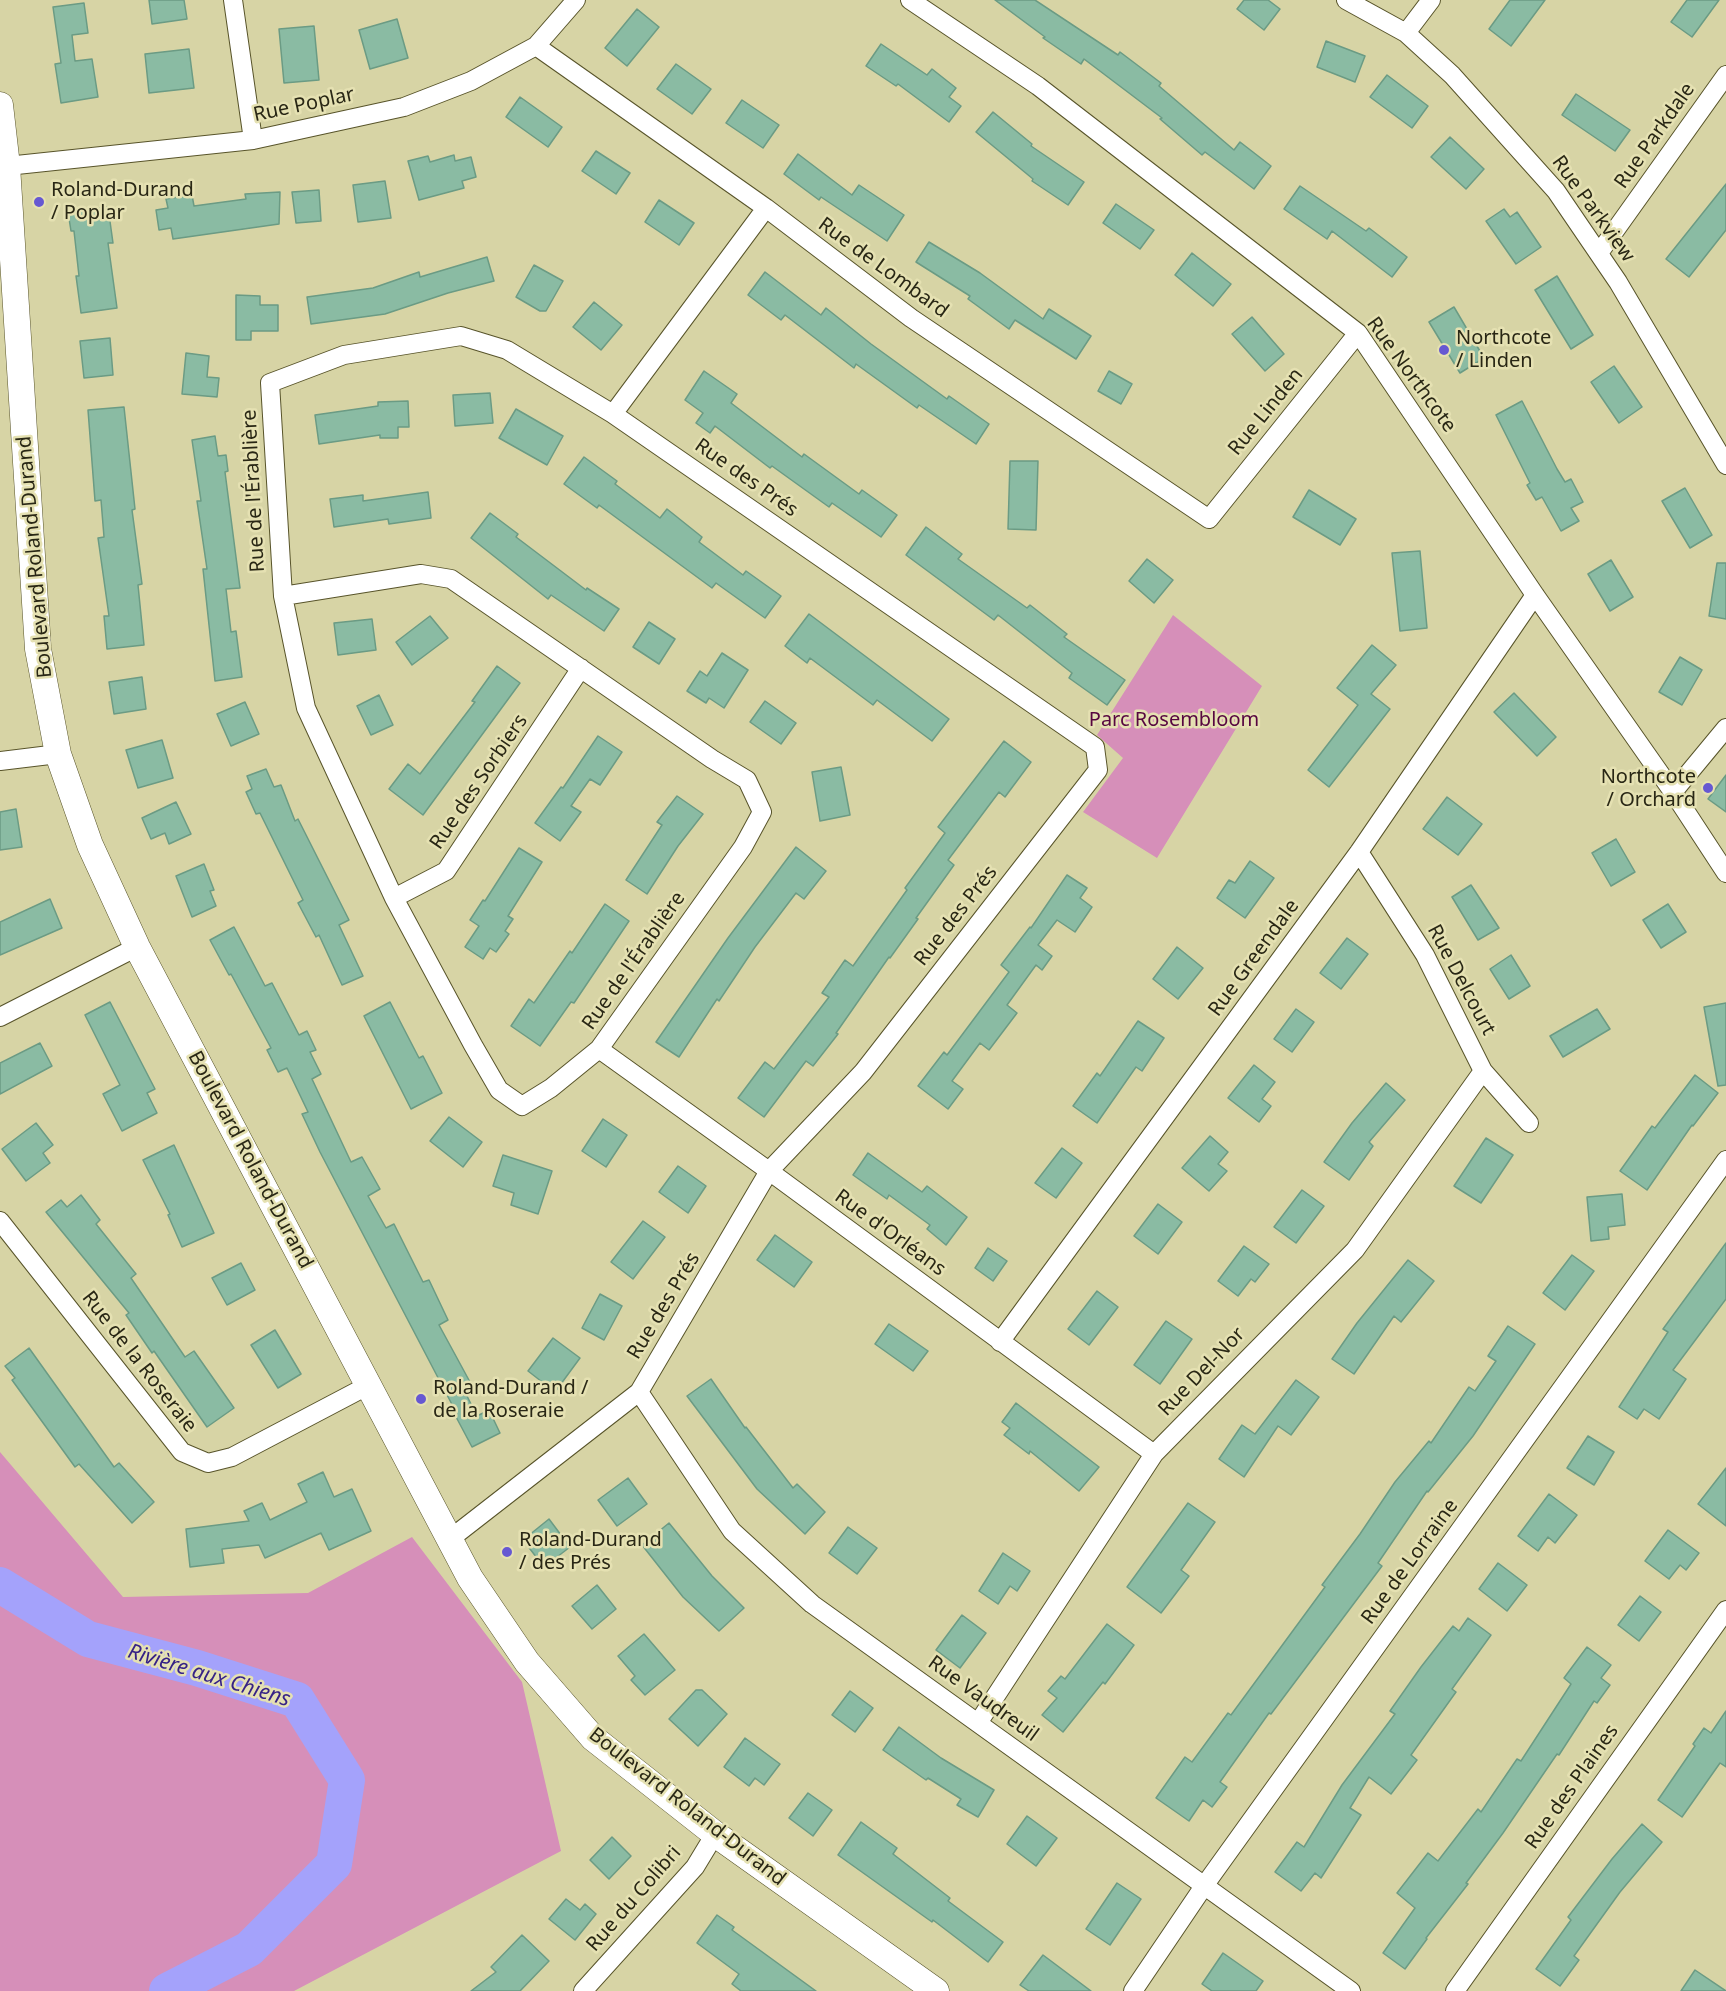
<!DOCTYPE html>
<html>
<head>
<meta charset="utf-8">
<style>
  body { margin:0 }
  canvas { display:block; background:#d7d4a5 }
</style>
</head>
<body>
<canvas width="1726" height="1991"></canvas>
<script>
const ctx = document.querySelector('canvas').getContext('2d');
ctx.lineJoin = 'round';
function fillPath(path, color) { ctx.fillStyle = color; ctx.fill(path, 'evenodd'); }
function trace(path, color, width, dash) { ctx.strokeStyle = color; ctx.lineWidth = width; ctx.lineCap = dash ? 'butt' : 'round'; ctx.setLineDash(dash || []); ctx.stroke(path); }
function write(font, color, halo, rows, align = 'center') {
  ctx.font = font + ' "Noto Sans",sans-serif'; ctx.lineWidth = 5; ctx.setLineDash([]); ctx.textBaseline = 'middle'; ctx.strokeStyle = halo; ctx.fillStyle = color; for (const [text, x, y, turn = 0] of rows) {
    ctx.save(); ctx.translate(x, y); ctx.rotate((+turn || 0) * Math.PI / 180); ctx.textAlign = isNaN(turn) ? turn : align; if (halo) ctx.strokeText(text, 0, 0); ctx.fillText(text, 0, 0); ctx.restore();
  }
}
const green = new Path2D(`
  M1173,615L1262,686L1157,858L1083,812L1123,758L1097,735Z
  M0,1452L123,1597L308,1593L412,1537L522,1682L561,1851L294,1991H0Z`);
const river = new Path2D(`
  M0,1585L88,1639L197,1668L297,1700L347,1780L334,1864L249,1949L167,1991`);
const building = new Path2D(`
  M149,0H184L187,19L152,24Z
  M995,0H1035L1118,55L1120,52L1161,83L1159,86L1234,150L1240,142L1271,166L1254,189L1205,152L1202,155L1160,119L1162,118L1084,59L1081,64L1043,38L1045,37Z
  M1244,0H1268L1280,9L1264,30L1237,9Z
  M1510,0H1545L1511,46L1489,29Z
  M1687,0H1719L1692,37L1671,22Z
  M84,3L88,33L72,35L75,61L92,59L98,97L61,103L55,64L61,63L53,7Z
  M637,9L659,27L627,66L605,48Z
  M397,19L408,58L370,69L359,30Z
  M314,26L319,80L284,83L279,29Z
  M1326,41L1365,56L1355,82L1317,67Z
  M881,44L927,75L932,69L956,88L949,97L961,106L949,122L898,84L896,86L866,66Z
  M189,49L194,88L149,93L145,54Z
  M676,64L711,89L692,114L657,89Z
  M1387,75L1428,106L1412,128L1370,97Z
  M1576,94L1630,130L1615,151L1562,115Z
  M520,97L562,127L548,147L506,117Z
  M742,100L779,125L763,148L726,123Z
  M993,112L1032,144L1031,146L1084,182L1068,205L1032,181L1033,179L976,132Z
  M1450,137L1484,169L1466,189L1431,157Z
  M596,151L630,173L616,194L582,171Z
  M798,154L852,195L859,185L904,215L887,241L821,197L819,200L784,174Z
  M454,155L455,161L471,157L476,177L462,181L464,188L419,200L408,161L428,156L430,162Z
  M385,181L391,218L358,222L353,185Z
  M1726,184V230L1689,277L1666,259Z
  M1300,186L1366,231L1369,228L1407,257L1392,277L1332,231L1327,239L1284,209Z
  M319,190L321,221L296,223L292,192Z
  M280,192L279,224L173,239L171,228L159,230L156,210L168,208L166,199L192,195L194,206L246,199L245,194Z
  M659,200L694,223L679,245L645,222Z
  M1116,204L1154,230L1140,249L1103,223Z
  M108,207L113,243H108L117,308L81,313L76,276H79L74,231H71L68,212Z
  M1504,209L1510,217L1517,212L1541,247L1516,264L1486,221Z
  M929,242L980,273L1043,319L1049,309L1091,336L1076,359L1015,320L1009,329L968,299L970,296L916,262Z
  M1192,253L1231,284L1213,306L1175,275Z
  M487,257L494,281L448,293L385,314L311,324L307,297L373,288L419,272L420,277Z
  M534,265L563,281L546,311H540L516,297Z
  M765,272L821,315L826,308L871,344L947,399L949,396L989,424L976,444L919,405L917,408L856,364L854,368L785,315L781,320L748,295Z
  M1557,276L1593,335L1571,349L1535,290Z
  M236,295L260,296V305H278V331H251V340H236Z
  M594,302L622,325L601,350L573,327Z
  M1454,307L1484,358L1460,373L1429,322Z
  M1252,317L1284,354L1265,371L1232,334Z
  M110,338L113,375L84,378L80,341Z
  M186,353L209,356L207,377L219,378L217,397L182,394Z
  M1614,366L1642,407L1619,423L1591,382Z
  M704,371L737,394L731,403L802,457L804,454L859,494L862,490L897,515L881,537L832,503L829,507L772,466L770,468L715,426L710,433L696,423L703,413L685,400Z
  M1109,371L1132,384L1121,404L1098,391Z
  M490,393L493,423L455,426L453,395Z
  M408,401L409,427H398V438H380V435L319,444L315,415L378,406V402Z
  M1522,401L1557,469L1565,482L1571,479L1583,502L1571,508L1579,521L1561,531L1542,497L1536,500L1527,485L1530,483L1496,415Z
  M124,407L135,509L132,510L142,584L138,585L144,645L107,649L104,616H109L98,538L104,537L101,500L95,501L88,410Z
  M516,409L563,436L547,465L499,438Z
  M215,436L218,456L226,455L228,471L225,472L240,588L226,589L231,632L236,631L242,677L215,681L203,569H207L197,501H201L192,440Z
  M584,457L617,481L615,484L660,518L667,509L702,537L699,542L743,575L746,571L781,596L765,618L716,583L712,588L599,505L597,508L564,484Z
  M1010,461H1038L1036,530L1008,529Z
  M1685,488L1712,535L1690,548L1662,501Z
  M1309,490L1356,519L1340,545L1293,517Z
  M428,492L431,518L389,524L388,519L334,527L330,499L363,495V501Z
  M490,513L518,534L516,537L586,590L587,588L619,609L604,631L551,595L548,599L471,538Z
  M926,527L962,554L958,559L1027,608L1030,605L1067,634L1064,637L1125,680L1107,705L1069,678L1072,673L998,615L994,620L906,555Z
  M1420,551L1427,628L1400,631L1392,553Z
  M1147,559L1173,580L1154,603L1129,581Z
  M1611,560L1633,597L1610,611L1588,574Z
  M1717,563H1726V619L1709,616Z
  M809,614L949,719L932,741L877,700L873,705L810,658L807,663L785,646Z
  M430,616L448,638L412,665L396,642Z
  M372,619L376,650L338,655L334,623Z
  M649,622L675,639L659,664L633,647Z
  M1372,645L1396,665L1371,694L1390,709L1329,787L1308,770L1358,705L1337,688Z
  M722,653L748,670L724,708L709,698L706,703L687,691L700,671L707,676Z
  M1680,657L1702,670L1682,705L1659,692Z
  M497,666L520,683L423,815L389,789L408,764L420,774L475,702L472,701Z
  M142,677L146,709L114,714L109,682Z
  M1514,693L1556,737L1537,756L1494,712Z
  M379,695L393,725L371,735L357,706Z
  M765,701L796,723L781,744L750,722Z
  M245,702L259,734L231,746L217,714Z
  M598,736L622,752L600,785L590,779L571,806L581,812L560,841L535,823L561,787L563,788Z
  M162,740L173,778L138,788L126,750Z
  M1004,741L1031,762L1005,797L999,792L948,860L954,865L916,918L918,919L890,958L889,957L836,1033L838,1034L813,1066L806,1061L764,1117L738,1098L765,1062L774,1069L829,997L822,993L845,960L853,966L907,890L905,888L945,833L938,827Z
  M841,767L850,815L820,821L812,772Z
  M266,769L274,787L281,785L295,821L298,819L349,920L339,925L363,976L342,985L319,935L316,937L298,903L303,900L260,813L256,814L246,792L252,789L247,776Z
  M1726,775V812L1708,799Z
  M677,796L703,814L678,846L647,894L626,880L662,825L657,822Z
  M1447,797L1482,824L1458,855L1423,829Z
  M176,802L191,834L169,844L165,833L151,839L142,818Z
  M16,809L22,847L0,850V812Z
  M1616,839L1635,872L1611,886L1592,853Z
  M796,847L826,871L804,899L796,893L755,947L719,1001L717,999L679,1057L656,1042L728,938Z
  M519,848L542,862L508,916L513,919L505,931L509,934L496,952L490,948L483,959L465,947L479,926L470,920L483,900L485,901Z
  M1250,861L1274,878L1245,918L1217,898L1229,880L1235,883Z
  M204,864L214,890L210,891L216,906L192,917L176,876Z
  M1067,875L1087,888L1080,898L1092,907L1075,932L1057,920L1038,945L1052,956L1042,970L1036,965L1007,1005L1017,1013L989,1050L980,1043L952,1081L963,1089L948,1109L918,1086L944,1052L947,1055L1009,972L1001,965L1030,927L1031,928Z
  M1471,885L1499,928L1478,940L1452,897Z
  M50,899L62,928L0,955V922Z
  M605,904L629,921L574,1003L571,1002L540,1046L511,1026L529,999L534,1003L570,951L572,953Z
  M1668,904L1686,932L1661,948L1643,920Z
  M234,927L265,986L272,983L299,1035L307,1031L316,1050L310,1052L321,1074L312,1079L351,1162L362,1157L380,1189L368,1196L386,1228L394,1224L423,1282L429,1280L448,1320L439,1325L470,1382L462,1386L477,1416L489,1410L500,1433L472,1447L455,1415L457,1414L320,1152L302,1114L308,1112L287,1068L278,1072L267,1050L271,1048L231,974L229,975L210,940Z
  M1347,938L1368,954L1341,989L1320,973Z
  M1177,947L1203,968L1178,999L1153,979Z
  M1511,955L1530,986L1509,999L1490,969Z
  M110,1002L155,1089L147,1093L157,1113L122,1131L103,1094L120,1085L85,1015Z
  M390,1002L419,1058L423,1056L442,1093L411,1109L364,1016Z
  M1726,1003V1085L1718,1086L1704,1007Z
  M1296,1009L1314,1022L1292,1052L1274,1039Z
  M1597,1009L1610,1029L1563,1057L1550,1036Z
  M1138,1021L1164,1038L1142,1071L1136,1067L1097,1123L1073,1106L1097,1073L1100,1076Z
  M40,1043L52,1066L0,1094V1063Z
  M1254,1065L1275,1082L1262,1099L1271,1106L1259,1122L1228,1098Z
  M1695,1075L1718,1093L1693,1126L1692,1125L1647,1190L1620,1171L1652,1126L1655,1128Z
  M1386,1083L1405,1100L1369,1142L1373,1146L1349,1180L1324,1162L1352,1123Z
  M449,1117L482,1142L463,1167L430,1141Z
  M603,1119L627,1135L606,1167L582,1151Z
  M36,1123L53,1145L43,1153L50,1163L26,1181L2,1149Z
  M1210,1136L1228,1152L1218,1164L1227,1171L1209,1191L1182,1168Z
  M1486,1138L1513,1155L1481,1203L1454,1186Z
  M174,1145L214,1233L182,1247L168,1215L170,1214L143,1160Z
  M1062,1148L1082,1163L1056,1198L1035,1183Z
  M868,1153L922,1192L927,1186L967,1217L946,1245L927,1229L930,1225L889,1195L887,1199L853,1175Z
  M503,1155L552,1171L538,1214L511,1205L514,1193L493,1186Z
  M678,1166L706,1186L688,1213L659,1192Z
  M1302,1190L1324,1206L1296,1243L1274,1227Z
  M1622,1194L1625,1225L1608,1227L1609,1239L1591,1241L1587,1197Z
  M81,1195L100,1220L96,1224L136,1274L131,1278L185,1357L194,1351L234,1408L207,1427L154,1351L152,1353L126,1315L129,1313L46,1212L61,1200L67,1207Z
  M1158,1204L1182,1222L1158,1254L1134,1236Z
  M643,1221L665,1237L633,1279L611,1262Z
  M775,1235L812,1262L794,1287L757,1260Z
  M1726,1243V1299L1673,1370L1686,1379L1659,1419L1644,1409L1637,1419L1619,1407L1668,1332L1663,1329Z
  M1244,1246L1269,1264L1255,1282L1251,1279L1238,1296L1218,1281Z
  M988,1248L1007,1261L993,1281L975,1268Z
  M1572,1255L1594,1271L1565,1310L1543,1293Z
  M1408,1260L1434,1281L1401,1322L1394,1316L1354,1374L1332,1359L1357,1323Z
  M241,1263L255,1290L227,1305L212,1278Z
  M1097,1291L1118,1307L1089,1345L1068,1329Z
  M600,1294L622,1306L604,1340L582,1328Z
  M1166,1321L1192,1339L1160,1384L1134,1365Z
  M889,1324L928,1351L913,1371L875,1344Z
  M1508,1326L1535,1344L1473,1436L1428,1492L1427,1491L1378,1563L1382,1566L1271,1714L1269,1713L1220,1782L1227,1787L1212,1807L1203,1800L1189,1821L1156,1798L1185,1757L1192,1762L1228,1713L1231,1715L1325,1587L1322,1585L1360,1534L1395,1482L1429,1441L1431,1443L1469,1387L1475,1391L1496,1361L1488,1356Z
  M275,1330L301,1374L278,1388L251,1345Z
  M553,1338L580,1358L555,1392L528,1371Z
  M29,1348L114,1467L119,1463L154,1502L132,1523L79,1464L75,1467L12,1380L15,1378L5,1366Z
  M711,1379L745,1428L746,1427L793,1488L797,1484L825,1512L805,1534L757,1489L687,1396Z
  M1296,1380L1319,1397L1291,1435L1278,1426L1244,1477L1219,1459L1242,1425L1255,1434Z
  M1016,1403L1099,1467L1079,1491L1030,1451L1029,1454L1004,1435L1010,1428L1002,1422Z
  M1588,1436L1614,1452L1594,1485L1567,1468Z
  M1726,1468V1526L1698,1504Z
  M323,1472L334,1497L352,1489L371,1531L329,1550L321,1533L265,1558L259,1545L222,1549L224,1563L190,1567L186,1529L249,1521L244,1511L262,1503L270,1520L307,1502L298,1484Z
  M628,1478L647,1504L617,1526L598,1500Z
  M1549,1494L1577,1515L1555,1543L1548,1537L1538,1551L1518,1536Z
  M1188,1503L1215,1522L1181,1570L1189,1576L1161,1613L1127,1587Z
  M549,1519L570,1547L544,1567L523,1540Z
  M669,1523L712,1576L744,1608L719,1631L683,1597L642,1545Z
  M848,1527L877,1548L857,1574L829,1553Z
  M1668,1530L1699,1553L1686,1570L1680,1565L1669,1579L1645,1561Z
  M1003,1553L1030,1571L1017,1591L1010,1586L998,1604L979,1591Z
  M1498,1563L1527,1585L1507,1611L1479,1589Z
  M597,1585L616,1609L592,1629L572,1606Z
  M1640,1596L1661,1612L1639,1641L1618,1625Z
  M962,1615L986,1633L960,1668L936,1650Z
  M1468,1618L1491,1635L1452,1689L1456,1692L1411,1755L1417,1760L1391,1794L1369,1777L1350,1808L1361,1815L1321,1878L1315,1873L1301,1891L1275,1872L1297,1842L1304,1847L1342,1785L1395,1714L1390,1711L1421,1667L1453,1626L1459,1631Z
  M1107,1624L1134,1645L1105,1684L1103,1682L1063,1732L1042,1715L1057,1698L1048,1691L1061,1676L1065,1679Z
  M644,1634L675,1670L645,1695L631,1680L635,1676L618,1656Z
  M1587,1647L1611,1665L1601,1678L1610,1685L1597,1703L1594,1701L1559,1755L1557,1754L1503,1833L1466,1883L1468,1884L1426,1938L1427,1939L1405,1969L1383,1953L1415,1908L1397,1893L1428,1853L1438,1861L1478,1809L1481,1812L1517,1759L1521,1761L1571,1684L1564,1678Z
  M696,1690H702L727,1714L698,1746L669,1719Z
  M850,1691L873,1708L855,1732L832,1715Z
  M1726,1711V1767L1720,1763L1682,1817L1658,1800L1695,1746L1693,1744L1704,1728L1711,1733Z
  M899,1727L941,1758L994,1790L978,1817L957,1805L961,1799L928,1778L926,1780L883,1750Z
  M745,1738L780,1764L764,1785L755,1778L749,1786L724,1767Z
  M808,1793L832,1810L813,1836L789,1818Z
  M1027,1816L1057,1838L1036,1866L1007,1844Z
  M861,1822L897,1848L893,1854L950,1898L948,1901L1003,1942L988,1962L933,1920L932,1922L838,1855Z
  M1642,1824L1662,1842L1620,1892L1574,1956L1579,1960L1560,1986L1536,1969L1571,1920L1568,1917L1612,1859Z
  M612,1837L631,1856L609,1879L590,1860Z
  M1117,1883L1141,1899L1110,1945L1086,1929Z
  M566,1899L580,1910L585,1904L596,1914L575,1940L549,1919Z
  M717,1915L734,1927L732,1930L816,1991H741L732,1984L739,1974L697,1943Z
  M522,1935L549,1961L520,1991H471L496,1972L491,1967Z
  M1223,1953L1263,1981L1256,1991H1212L1202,1984Z
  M1043,1955L1091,1991H1029L1020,1985Z
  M1695,1970L1726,1991H1681Z`);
const street = new Path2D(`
  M233,0L253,140
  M910,0L1038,86L1358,333L1535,595L1673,792L1726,873
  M1346,0L1406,33L1452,75L1556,191L1618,282L1726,465
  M1406,33L1431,0
  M536,46L766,208L911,318L1209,519L1358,333
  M7,166L253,140L404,107L471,81L536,46L576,0
  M1599,253L1726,75
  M283,596L421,574L451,579L712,759L747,780L762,812L743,847L599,1049L551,1088L522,1106L499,1090L473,1045L394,898L306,708L283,596L270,383L344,355L461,336L507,350L613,414
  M0,761L58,754
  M1673,792L1726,728
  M1359,852L1425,955L1483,1071L1529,1123
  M394,898L446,871L581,668
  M0,1017L137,947
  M599,1049L769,1171L1154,1454
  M0,1221L182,1452L208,1463L232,1457L369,1385
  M1000,1342L1359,852L1535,595
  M639,1392L732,1531L812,1604L1351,1991
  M450,1539L639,1392L769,1171L863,1072L1098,770L1095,747L613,414L766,208
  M978,1723L1154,1454L1355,1250L1483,1071
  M583,1991L695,1867L715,1834
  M1133,1991L1204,1886L1726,1160
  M1455,1991L1726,1610`);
const secondary = new Path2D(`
  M0,105L7,166L38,649L58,754L90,845L137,947L470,1578L527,1662L593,1738L715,1834L936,1991`);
const markers = [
  [39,202,6,"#6658d2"],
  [1444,350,6,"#6658d2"],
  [1708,788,6,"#6658d2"],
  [421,1399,6,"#6658d2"],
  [507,1552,6,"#6658d2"]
];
const streetNames = [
  ["Rue Poplar",304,105,-12],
  ["Rue Parkdale",1655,136,-55],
  ["Rue Parkview",1593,209,54],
  ["Rue de Lombard",883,268,36],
  ["Rue Northcote",1411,375,54],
  ["Rue Linden",1266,412,-51],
  ["Rue des Prés",746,478,35],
  ["Rue de l'Érablière",254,491,-93],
  ["Boulevard Roland-Durand",35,557,-95],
  ["Rue des Sorbiers",479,782,-56],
  ["Rue des Prés",956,916,-52],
  ["Rue Greendale",1254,958,-54],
  ["Rue de l'Érablière",634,961,-55],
  ["Rue Delcourt",1461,980,62],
  ["Boulevard Roland-Durand",250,1160,62],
  ["Rue d'Orléans",890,1233,36],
  ["Rue des Prés",664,1306,-59],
  ["Rue de la Roseraie",139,1362,52],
  ["Rue Del-Nor",1202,1372,-46],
  ["Rue de Lorraine",1410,1562,-54],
  ["Rue Vaudreuil",983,1699,36],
  ["Rue des Plaines",1572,1787,-55],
  ["Boulevard Roland-Durand",687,1807,38],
  ["Rue du Colibri",634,1899,-49]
];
const poiNames = [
  ["Roland-Durand",51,190],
  ["/ Poplar",51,213],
  ["Northcote",1456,338],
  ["/ Linden",1456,361],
  ["Northcote",1696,777,"right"],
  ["/ Orchard",1696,800,"right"],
  ["Roland-Durand /",433,1388],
  ["de la Roseraie",433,1411],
  ["Roland-Durand",519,1540],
  ["/ des Prés",519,1563]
];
const parkNames = [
  ["Parc Rosembloom",1174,720]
];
const waterNames = [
  ["Rivière aux Chiens",209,1676,17]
];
fillPath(green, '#d68fb9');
trace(river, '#a4a2fb', 36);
fillPath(building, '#8abba3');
trace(building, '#6b9b84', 1.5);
trace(street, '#58542a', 20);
trace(secondary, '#58542a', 27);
trace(street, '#fff', 18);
trace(secondary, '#fff', 26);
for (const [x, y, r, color] of markers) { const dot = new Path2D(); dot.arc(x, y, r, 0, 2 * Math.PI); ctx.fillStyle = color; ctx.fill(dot); trace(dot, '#e5e1b2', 2); }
write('20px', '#292715', '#e5e1b2', streetNames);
write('20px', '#292715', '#e5e1b2', poiNames, 'left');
write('20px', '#570640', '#e5e1b2', parkNames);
write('italic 21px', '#362286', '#e5e1b2', waterNames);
</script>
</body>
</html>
